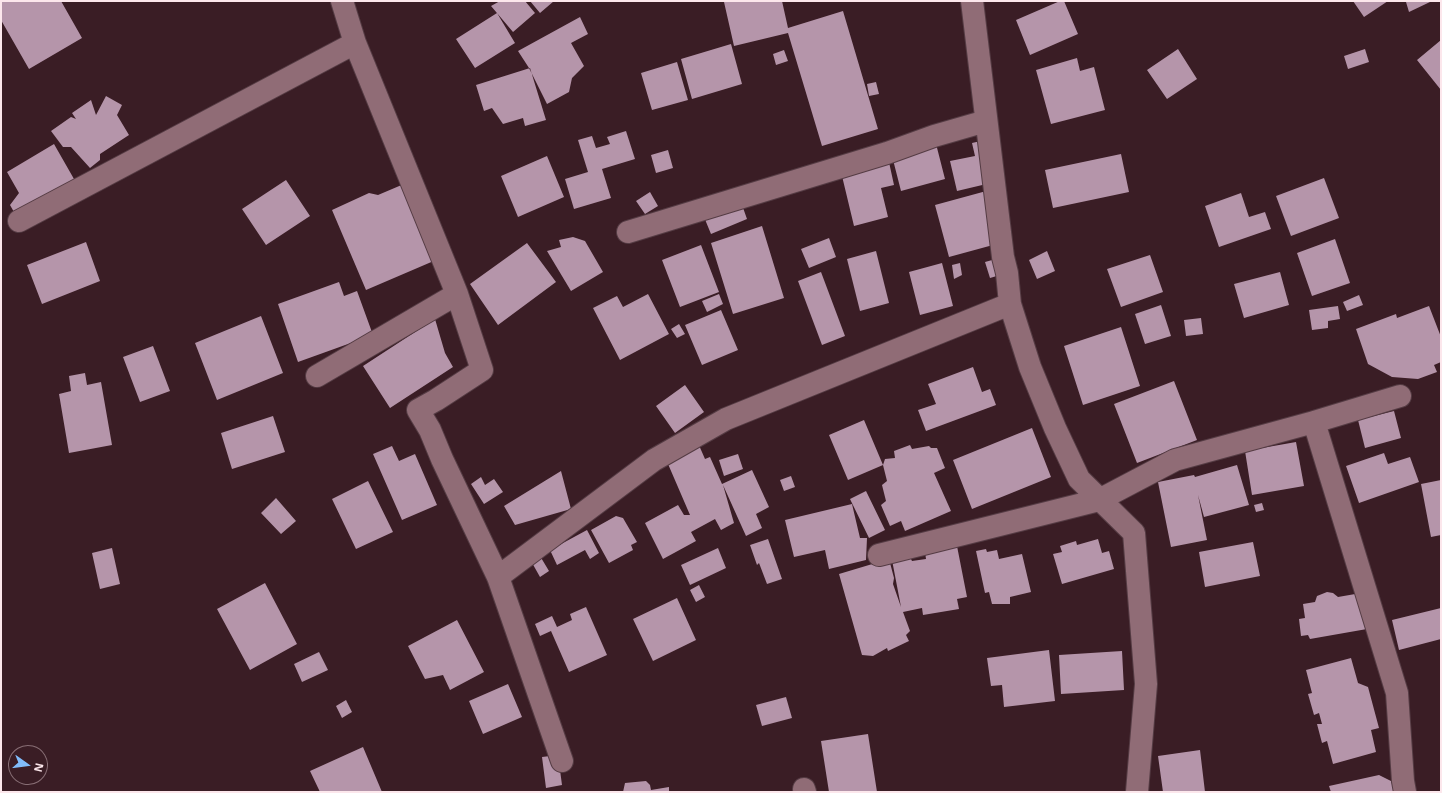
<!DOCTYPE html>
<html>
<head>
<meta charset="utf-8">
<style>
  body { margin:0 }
  #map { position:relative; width:1442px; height:793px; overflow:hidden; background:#3a1d25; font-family:"Open Sans",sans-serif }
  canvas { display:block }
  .frame { position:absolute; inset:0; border:2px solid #fce7ec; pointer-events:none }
  .north { position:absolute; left:8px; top:745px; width:40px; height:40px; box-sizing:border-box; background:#3a1d25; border:1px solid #886e75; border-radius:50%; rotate:104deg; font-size:11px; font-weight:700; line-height:16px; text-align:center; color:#fce7ec }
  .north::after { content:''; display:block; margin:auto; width:14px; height:18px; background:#81bcfa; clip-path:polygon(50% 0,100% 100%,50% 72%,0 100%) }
</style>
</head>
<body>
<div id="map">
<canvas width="1442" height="793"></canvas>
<div class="frame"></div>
<div class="north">N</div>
</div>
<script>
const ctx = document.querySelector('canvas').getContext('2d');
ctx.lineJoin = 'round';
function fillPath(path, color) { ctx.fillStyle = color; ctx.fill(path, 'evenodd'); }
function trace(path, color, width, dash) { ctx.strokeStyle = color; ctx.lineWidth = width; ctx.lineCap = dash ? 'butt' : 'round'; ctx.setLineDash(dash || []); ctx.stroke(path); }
const building = new Path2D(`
  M1,1H61L82,38L29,69L1,20Z
  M500,1H525L535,13L513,32L491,6Z
  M530,1H554L540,13Z
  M728,1H782L788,28L843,11L878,129L822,146L788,33L734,46L724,2Z
  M1060,1H1064L1078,34L1030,55L1016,20Z
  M1353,1H1388L1364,17Z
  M1407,1H1429L1430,2L1409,12L1406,2Z
  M497,13L515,43L475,68L456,39Z
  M580,17L588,34L571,43L584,66L572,78L569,92L547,104L529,68L518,51Z
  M1441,40V90L1417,60Z
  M731,44L742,84L692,99L681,59Z
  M1178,49L1197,79L1167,99L1147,70Z
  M1365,49L1369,62L1348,69L1344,56Z
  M784,50L788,61L776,65L773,54Z
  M1077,58L1080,71L1094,67L1105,110L1051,124L1036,70Z
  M677,62L688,100L652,110L641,73Z
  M530,68L546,120L525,126L523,118L503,124L492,108L484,111L476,85Z
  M876,82L879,94L869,96L867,84Z
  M106,96L122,105L117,115L129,135L100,154V160L90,168L71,147H63L51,131L71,117L76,119L72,113L91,100L96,115Z
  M626,131L635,159L602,169L611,198L574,209L565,179L588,172L578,140L592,136L596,148L610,144L607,137Z
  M934,136L945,179L901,191L890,148Z
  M985,140L995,182L957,191L950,161L975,156L972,143Z
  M54,144L78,186L19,221L10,205L19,193L7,172Z
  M668,150L673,168L656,173L651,155Z
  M887,153L894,185L881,188L888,217L854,226L842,176Z
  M1121,154L1129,192L1053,208L1045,170Z
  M547,156L564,197L518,217L501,176Z
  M1324,178L1339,218L1291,236L1276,196Z
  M286,180L310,216L266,245L242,209Z
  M411,181L443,257L366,290L332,210L369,193L378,195Z
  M990,190L1004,242L949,257L935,205Z
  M650,192L658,206L645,214L636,201Z
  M1241,193L1249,217L1265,212L1271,229L1219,247L1205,206Z
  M741,202L747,219L711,234L704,217Z
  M762,226L784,298L733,314L711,243Z
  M573,237L585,241L603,272L571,291L547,251L561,247L559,240Z
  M829,238L836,257L809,268L801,249Z
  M1335,239L1350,283L1312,296L1297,253Z
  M86,242L100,281L42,304L27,265Z
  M527,243L556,282L498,325L470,284Z
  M701,245L719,292L680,307L662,260Z
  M876,251L889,303L860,311L847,259Z
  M1047,251L1055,271L1037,279L1029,260Z
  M1150,255L1163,292L1121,307L1107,269Z
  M1003,257L1007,273L990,278L985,262Z
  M942,263L953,306L920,315L909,272Z
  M960,263L962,275L954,279L952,265Z
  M821,272L845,336L822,345L798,281Z
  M1280,272L1289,305L1244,318L1234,284Z
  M339,282L344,296L357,291L373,335L298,362L278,304Z
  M648,294L669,334L620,360L593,308L617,296L623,307Z
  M719,294L723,304L707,312L702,301Z
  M1359,295L1363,305L1347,311L1343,302Z
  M1161,305L1171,336L1145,344L1135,314Z
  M1338,306L1340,319L1328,321V328L1312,330L1309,310Z
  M1429,306L1441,337V362L1434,365L1437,372L1418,379L1392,377L1368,364L1356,329L1396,314L1397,318Z
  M721,310L738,350L702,365L685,325Z
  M261,316L283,373L217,400L195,343Z
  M1201,318L1203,334L1186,336L1184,320Z
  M435,319L445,353L453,367L390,408L363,366Z
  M679,324L685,334L677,338L671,329Z
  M1121,327L1140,386L1083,405L1064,346Z
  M153,346L170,391L140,402L123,357Z
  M973,367L982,392L990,389L996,405L926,431L918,410L936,404L928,384Z
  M85,373L87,385L101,382L112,445L69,453L59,394L71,391L69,376Z
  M1174,381L1197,440L1137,463L1114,404Z
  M685,385L704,412L675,433L656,406Z
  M1394,411L1401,438L1365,448L1358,420Z
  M273,416L285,452L232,469L221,433Z
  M864,420L883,465L885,459L895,458L894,451L910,445L912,449L929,446L931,448H937L945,468L934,473L951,511L905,531L901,521L890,526L881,505L886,501L882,485L887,481L883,465L848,480L829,435Z
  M1032,428L1051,477L972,509L953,460Z
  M1296,442L1304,486L1252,495L1245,451Z
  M698,443L705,459L710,457L722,484L752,470L769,507L756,514L762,528L746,536L723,485L734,523L721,530L715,519L691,532L696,541L663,559L645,523L678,505L684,515H690L665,457Z
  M392,446L399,461L415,454L437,505L402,520L373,454Z
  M1384,453L1388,464L1410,457L1419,482L1359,503L1346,466Z
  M738,454L743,469L724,476L719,460Z
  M1237,465L1249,505L1204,517L1198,495L1207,540L1171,547L1158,482L1194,475L1195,477Z
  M561,471L571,509L515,525L504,506Z
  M791,476L795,487L784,491L780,480Z
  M481,477L485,485L494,479L503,492L484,504L471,484Z
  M1441,480V535L1431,537L1421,484Z
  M368,481L393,532L356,549L332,499Z
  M866,491L885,530L869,538L850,499Z
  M276,498L296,521L281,534L261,513Z
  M1262,503L1264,510L1256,512L1254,505Z
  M852,504L860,538H867L866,560L829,569L825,550L794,557L785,520Z
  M616,516L623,518L637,542L631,545L633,550L609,563L591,530Z
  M587,530L599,553L590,559L585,550L557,565L550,550Z
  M768,539L782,579L767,584L759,563L757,565L750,545Z
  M1098,539L1102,553L1109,551L1114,569L1062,584L1053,554L1062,552L1060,546L1076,541L1077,545Z
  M1253,542L1260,576L1205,587L1199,552Z
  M957,546L967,597L957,599L959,609L923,615L922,608L903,612L910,631L906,635L909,641L888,651L887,648L873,656L862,655L839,574L889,559L894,578L893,584L901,607L892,560L910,557L912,561L926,559L925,552Z
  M112,548L120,584L100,589L92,553Z
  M718,548L726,568L690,585L681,565Z
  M986,549L987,552L997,550L999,559L1022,554L1031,592L1010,597V604H992L989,592L985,593L976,551Z
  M540,556L549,571L540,577L531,561Z
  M265,583L297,644L250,670L217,609Z
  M699,585L705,597L696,602L690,590Z
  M1327,592L1333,593L1338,597L1361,593L1367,629L1310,639L1308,635L1301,636L1299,619L1305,618L1303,604L1315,602L1317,596Z
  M677,598L696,640L653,661L633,619Z
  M586,607L607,655L569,672L551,631L540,636L535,624L552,616L557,627L572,620L570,614Z
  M1441,608V639L1399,650L1392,620Z
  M457,620L484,672L450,690L443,675L425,679L408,646Z
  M1049,650L1055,701L1004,707L1002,685L991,686L987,658Z
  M1122,651L1124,690L1061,694L1059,655Z
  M319,652L328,670L302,682L294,664Z
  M1351,658L1358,683L1368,687L1379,728L1371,730L1376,752L1333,764L1327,741L1322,743L1317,724H1322L1319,713L1314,715L1308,694L1312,693L1306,670Z
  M508,684L522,717L483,734L469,701Z
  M786,697L792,718L762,726L756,705Z
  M346,700L352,712L342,718L336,706Z
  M868,734L877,792H829L821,741Z
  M363,747L382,792H320L310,771Z
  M1200,750L1205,792H1163L1158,756Z
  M558,755L562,785L546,788L542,757Z
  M1379,775L1391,781L1395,792H1331L1329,786Z
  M646,781L650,785L651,790L669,787V792H623L625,783Z`);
const minor = new Path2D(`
  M342,1L355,43L457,294L482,370L436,400L418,410L430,430L442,459L498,577L562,761
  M972,1L1003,257L1007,273L1010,304L1030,367L1055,428L1079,479L1134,533L1146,684L1137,792
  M19,221L355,43
  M628,232L887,153L934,136L986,121
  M317,376L457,294
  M1314,422L1397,693L1403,781L1405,792
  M879,555L1099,500L1175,460L1314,422L1400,396
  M498,577L654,460L726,419L1010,304
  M804,789L805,792`);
fillPath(building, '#b595aa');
trace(minor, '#553c44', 24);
trace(minor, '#906c76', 22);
</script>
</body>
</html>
